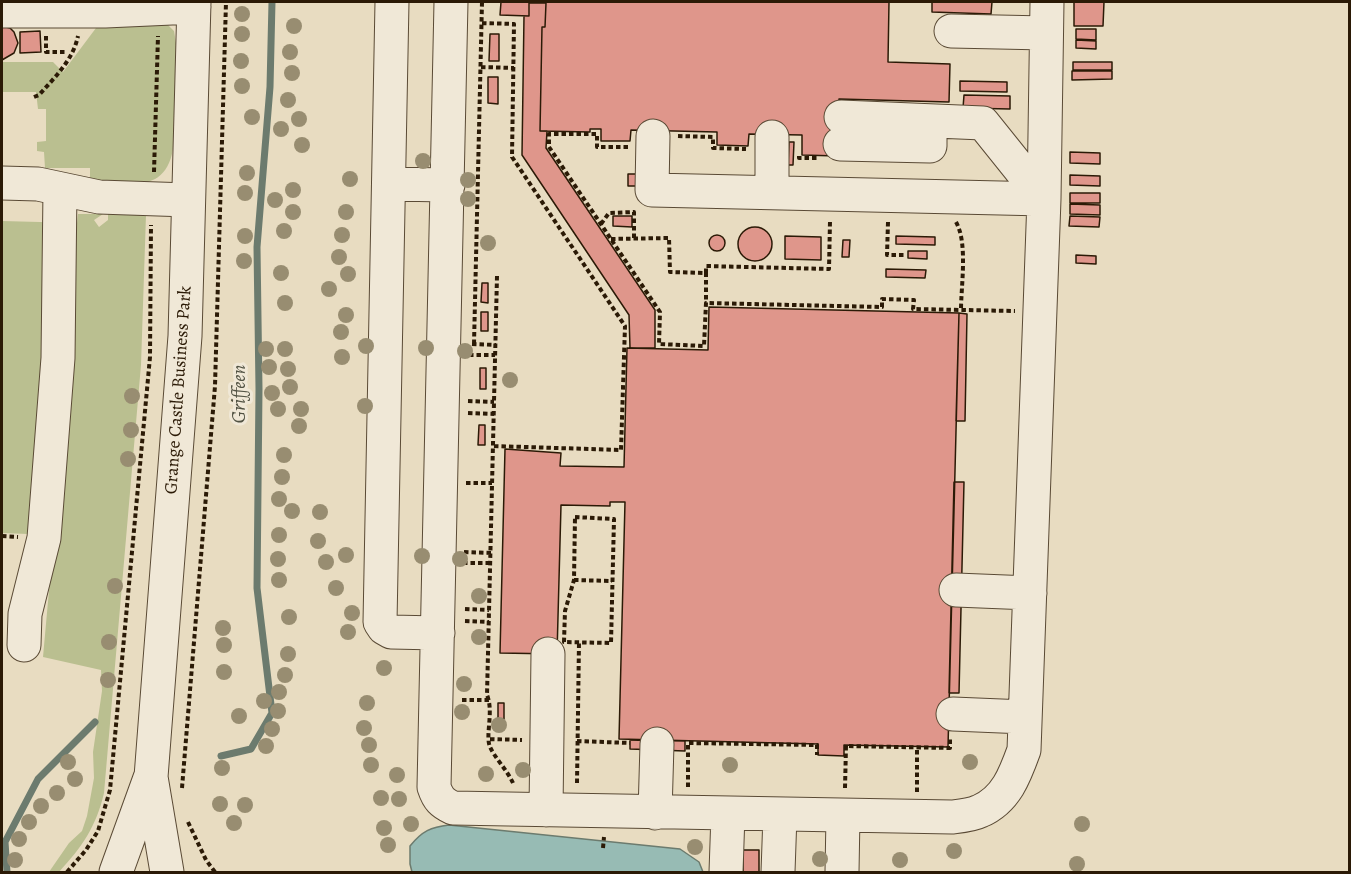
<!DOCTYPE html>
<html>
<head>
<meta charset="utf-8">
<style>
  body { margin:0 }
  #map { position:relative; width:1351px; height:874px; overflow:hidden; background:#e8dcc1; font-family:Alegreya,serif }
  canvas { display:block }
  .frame { position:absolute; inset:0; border:3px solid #2b1a06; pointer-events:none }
</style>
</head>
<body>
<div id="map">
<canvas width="1351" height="874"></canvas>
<div class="frame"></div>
</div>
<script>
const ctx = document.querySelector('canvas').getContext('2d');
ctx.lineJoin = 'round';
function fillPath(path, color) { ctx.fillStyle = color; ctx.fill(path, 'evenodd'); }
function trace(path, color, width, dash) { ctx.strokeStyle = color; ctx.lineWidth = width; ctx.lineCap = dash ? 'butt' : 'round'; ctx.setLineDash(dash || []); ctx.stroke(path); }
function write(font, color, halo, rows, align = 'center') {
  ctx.font = font + ' Alegreya,serif'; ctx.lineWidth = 6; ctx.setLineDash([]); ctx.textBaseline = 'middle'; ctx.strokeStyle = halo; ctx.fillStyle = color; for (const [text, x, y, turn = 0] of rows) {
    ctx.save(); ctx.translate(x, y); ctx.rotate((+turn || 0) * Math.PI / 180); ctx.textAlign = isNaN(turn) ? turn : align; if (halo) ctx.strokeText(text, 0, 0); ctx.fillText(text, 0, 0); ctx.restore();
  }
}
const green = new Path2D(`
  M102,20H163L174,31L176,43L173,149C165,196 125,183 90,180V168H45L44,152L37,151V142L46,141V109H38L36,92H2V62H53L63,72Z
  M78,214H103L94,220L99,227L108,220V214L146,215L141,365L104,793C96,827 82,847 59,872H49L69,843L82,831L87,816L94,778L93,752L102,691L101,670L43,657L54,535L2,533V221L77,223Z`);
const water = new Path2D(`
  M449,825L680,849L699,862L703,872H412L410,864V846C422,831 431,827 449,825Z`);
const stream = new Path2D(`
  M221,756L251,749L272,713L257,588L259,389L257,247L270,87L272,2
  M7,872L5,842L38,779L95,722`);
const building = new Path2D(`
  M501,2H889L888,62L950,64L949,102L839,99L838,156L802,155V135L749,134L748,146L717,145V132L631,130L630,141H601V129H590V132L540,131L542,27H545L546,3H529V16L500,15Z
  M932,2H992L991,14L932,12Z
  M1074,2H1104L1103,26H1074Z
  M529,3H546L545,27H542L540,131H547L546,148L655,310V348H630L629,315L522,155L524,16H529Z
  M2,26L10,28L14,32L18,43L14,53L2,60Z
  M1076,29H1096V40L1076,39Z
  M40,31L41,52L20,53V32Z
  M490,34H499V61H489Z
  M1076,40L1096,41V49L1076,48Z
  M1073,62H1112V70H1073Z
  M1072,71H1112V79L1072,80Z
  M488,77H498V104L488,103Z
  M960,81L1007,82V92L960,91Z
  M964,95L1010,96V109L963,108Z
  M789,142H794L793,165H788Z
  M1070,152L1100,153V164L1070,163Z
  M628,174H637V186H628Z
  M1070,175L1100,176V186L1070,185Z
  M1070,193H1100V203H1070Z
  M1070,204L1100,205V215L1070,214Z
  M613,216H632V227L613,226Z
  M1070,216L1100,217L1099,227L1069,226Z
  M738 244a17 17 0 1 1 34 0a17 17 0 1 1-34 0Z
  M709 243a8 8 0 1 1 16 0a8 8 0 1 1-16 0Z
  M785,236L821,237V260L785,259Z
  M896,236L935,237V245L896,244Z
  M843,240H850L849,257H842Z
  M908,251H927V259L908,258Z
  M1076,255L1096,256V264L1076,263Z
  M886,269L926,270L925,278L886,277Z
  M482,283H488V303L481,302Z
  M709,307L959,313L948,747L844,745V756L818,755V744L619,739L625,502H610V506L561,505L557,654L500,653L505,449L561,453L560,466L624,467L627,348L708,350Z
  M481,312H488V331H481Z
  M959,313L967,314L965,421H956Z
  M480,368H486V389H480Z
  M479,425H485V445H478Z
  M954,482H964L959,693H949Z
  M498,703H504V719H498Z
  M630,740L685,741V751L630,749Z
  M743,850H759V872H743Z`);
const path = new Path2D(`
  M482,23L514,24L512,157L625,326L621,450L493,446
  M46,36V52H65
  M481,67L514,68
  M34,97L39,95C55,77 73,60 78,36
  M678,136L713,137V148L746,149
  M628,147H597V134H549V147L660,312L659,344L704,346L706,303L882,307V299L914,300L913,309L1015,311
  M799,156V158H817
  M154,172L158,36
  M888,222L887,255H906
  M956,222C968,243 961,286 961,310
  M601,224L609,213L634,212V239
  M611,239L669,238L670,272L706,273V303
  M706,273V266L829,269L830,221
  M497,276L487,695C494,712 485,735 490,747C495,758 507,770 513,783
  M472,344L496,345
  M474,344L482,2
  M469,355H495
  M468,401L494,402
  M468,413L494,414
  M466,483H492
  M575,517L614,519L611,643L564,642L565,611L574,580Z
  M2,536L18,537
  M464,552L491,553
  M463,563H490
  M574,580L612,581
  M465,609L489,610
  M465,621L489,622
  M462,700H489
  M490,739L522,740
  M577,741L630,743
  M577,783L579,642
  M688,787V743L817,745V755
  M182,788L215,386L226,2
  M845,788L846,746L950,748V739
  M917,792V747
  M188,822L206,860L215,872
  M603,848L604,837
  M67,872L86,850L98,831L110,790L150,357L151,225`);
const minor = new Path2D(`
  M392,2L380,622L384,628L391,632L438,633
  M451,2L434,787C438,799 442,803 453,808L952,817C961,816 972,815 980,811C1006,800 1015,775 1024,750L1044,199L652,190L653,136
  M2,11H105L194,7
  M951,31L1046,33
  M841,117L983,123L1044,199
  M840,144L930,146V121
  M2,183L38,184L99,197L188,200
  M389,184L448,185
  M772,192V137
  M1044,199L1047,2
  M956,590L1030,593
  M24,645L25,614L44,538L58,358L60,189
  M953,714L1025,717
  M546,810L548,654
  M655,813L657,744
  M116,872L150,778
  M167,872L151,777L185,336L194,2
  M726,872L728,814
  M778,872L780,815
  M842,872L843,816`);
const trees = [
  [242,14],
  [294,26],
  [242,34],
  [290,52],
  [241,61],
  [292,73],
  [242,86],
  [288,100],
  [252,117],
  [299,119],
  [281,129],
  [302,145],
  [423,161],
  [247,173],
  [350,179],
  [468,180],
  [293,190],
  [245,193],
  [468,199],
  [275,200],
  [293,212],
  [346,212],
  [284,231],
  [342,235],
  [245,236],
  [488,243],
  [339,257],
  [244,261],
  [281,273],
  [348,274],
  [329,289],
  [285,303],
  [346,315],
  [341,332],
  [366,346],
  [426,348],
  [266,349],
  [285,349],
  [465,351],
  [342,357],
  [269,367],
  [288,369],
  [510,380],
  [290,387],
  [272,393],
  [132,396],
  [239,398],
  [365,406],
  [278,409],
  [301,409],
  [299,426],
  [131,430],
  [284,455],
  [128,459],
  [282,477],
  [279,499],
  [292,511],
  [320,512],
  [279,535],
  [318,541],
  [346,555],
  [422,556],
  [278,559],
  [460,559],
  [326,562],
  [279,580],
  [115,586],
  [336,588],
  [479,596],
  [352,613],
  [289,617],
  [223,628],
  [348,632],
  [479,637],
  [109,642],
  [224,645],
  [288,654],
  [384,668],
  [224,672],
  [285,675],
  [108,680],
  [464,684],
  [279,692],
  [264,701],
  [367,703],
  [278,711],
  [462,712],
  [239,716],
  [499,725],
  [364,728],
  [272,729],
  [369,745],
  [266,746],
  [68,762],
  [970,762],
  [371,765],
  [730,765],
  [222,768],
  [523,770],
  [486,774],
  [397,775],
  [75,779],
  [57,793],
  [381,798],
  [399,799],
  [220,804],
  [245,805],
  [41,806],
  [29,822],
  [234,823],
  [411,824],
  [1082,824],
  [384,828],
  [19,839],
  [388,845],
  [695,847],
  [954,851],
  [820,859],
  [15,860],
  [900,860],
  [1077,864]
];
const streetNames = [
  ["Grange Castle Business Park",179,390,-86]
];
const waterNames = [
  ["Griffeen",240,394,-90]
];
fillPath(green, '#babf90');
fillPath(water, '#97bbb4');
trace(water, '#6c7b6e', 1.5);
trace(stream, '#6c7b6e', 7);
fillPath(building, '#df968b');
trace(building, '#2b1a06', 1.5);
trace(minor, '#5a4a35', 35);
trace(path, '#2b1a06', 4, [4.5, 3]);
trace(minor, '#f0e8d7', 33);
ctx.fillStyle = '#988d71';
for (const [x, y] of trees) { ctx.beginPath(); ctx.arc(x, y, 8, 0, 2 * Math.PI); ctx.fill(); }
write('18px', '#2b1a06', '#f0e8d7', streetNames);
write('italic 20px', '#515243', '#f0e8d7', waterNames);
</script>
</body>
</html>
